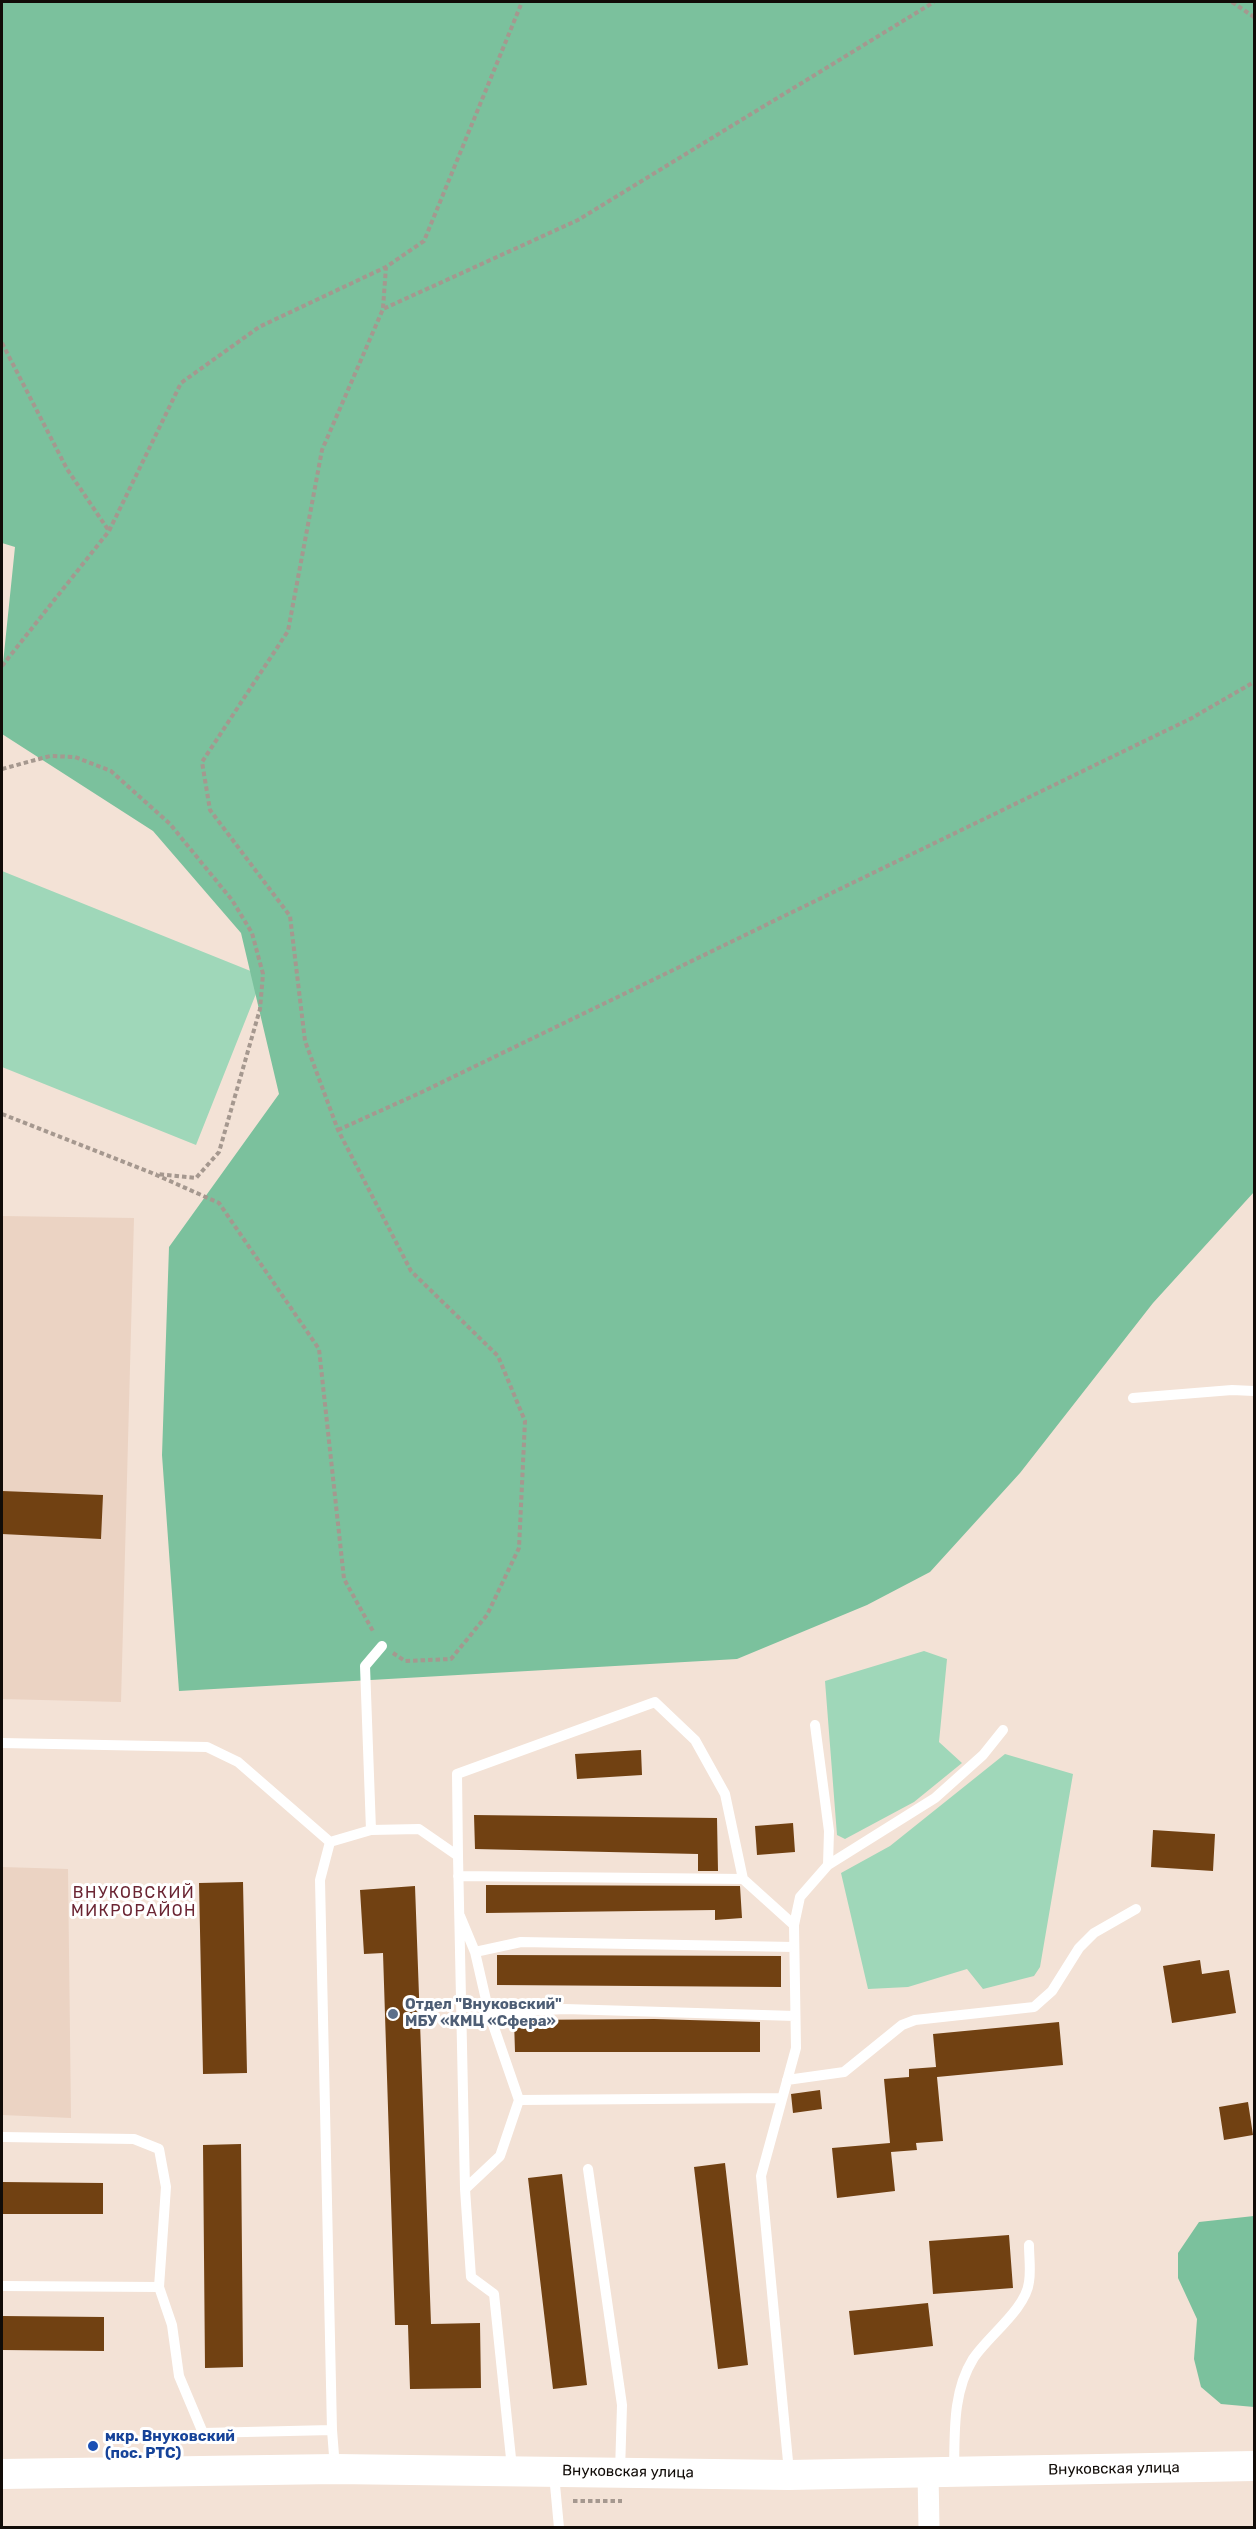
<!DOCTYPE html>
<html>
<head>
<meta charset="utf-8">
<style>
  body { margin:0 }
  #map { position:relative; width:1256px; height:2529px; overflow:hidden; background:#f3e2d6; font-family:Rubik,sans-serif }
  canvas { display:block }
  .frame { position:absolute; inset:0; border:3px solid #110c08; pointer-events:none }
</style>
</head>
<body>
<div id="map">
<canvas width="1256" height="2529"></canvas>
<div class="frame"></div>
</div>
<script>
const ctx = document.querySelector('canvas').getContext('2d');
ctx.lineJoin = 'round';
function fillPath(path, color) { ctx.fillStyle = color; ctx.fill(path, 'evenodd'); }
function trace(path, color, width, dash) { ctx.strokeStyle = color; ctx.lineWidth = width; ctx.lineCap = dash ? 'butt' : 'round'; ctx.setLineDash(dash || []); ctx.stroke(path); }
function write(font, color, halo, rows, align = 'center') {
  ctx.font = font + ' Rubik,sans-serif'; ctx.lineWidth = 6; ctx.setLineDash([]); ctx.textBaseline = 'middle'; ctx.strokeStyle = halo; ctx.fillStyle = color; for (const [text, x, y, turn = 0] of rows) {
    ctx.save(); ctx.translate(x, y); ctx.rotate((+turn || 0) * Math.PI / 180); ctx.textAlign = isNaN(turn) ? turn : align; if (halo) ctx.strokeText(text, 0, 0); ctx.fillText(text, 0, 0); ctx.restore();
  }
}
const built = new Path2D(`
  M2,1216L134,1218L121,1702L2,1699Z
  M2,1867L68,1869L71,2118L2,2115Z`);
const green = new Path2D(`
  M2,871L263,976L196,1145L2,1067Z
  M924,1651L947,1659L939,1742L962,1763L914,1802L845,1839L837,1835L825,1681Z
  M1005,1754L1073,1774L1040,1967L1034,1976L983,1989L967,1969L908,1987L868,1989L841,1873L890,1846Z`);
const forest = new Path2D(`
  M2,2H1254V1192L1153,1303L1020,1473L930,1572L867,1605L737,1659L179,1691L162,1455L169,1247L279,1094L241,933L153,831L2,734V673L15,547L2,543Z
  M1254,2216V2407L1221,2404L1201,2387L1194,2359L1197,2319L1178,2278V2253L1199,2222Z`);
const building = new Path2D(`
  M2,1491L103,1495L101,1539L2,1534Z
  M641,1750L642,1775L577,1779L575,1754Z
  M474,1815L717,1818L718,1871H698V1854L475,1849Z
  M793,1823L795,1852L757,1855L755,1826Z
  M1153,1830L1215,1834L1213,1871L1151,1867Z
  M243,1882L247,2073L203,2074L199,1883Z
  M486,1885L740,1886L742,1918L715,1920V1910L486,1913Z
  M415,1886L431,2324L480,2323L481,2388L410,2389L408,2325H395L383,1953L364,1954L360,1890Z
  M497,1955L781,1956V1987L497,1985Z
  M1200,1960L1202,1974L1229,1970L1236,2013L1172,2023L1163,1966Z
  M654,2019L760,2022V2052H515L514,2020Z
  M1059,2022L1063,2065L937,2077L943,2141L916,2143L917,2150L891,2152L895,2191L837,2198L832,2148L890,2143L884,2079L909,2077V2069L936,2067L933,2034Z
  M820,2090L822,2109L793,2113L791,2094Z
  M1248,2102L1253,2135L1224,2140L1219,2107Z
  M241,2144L243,2367L205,2368L203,2145Z
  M725,2163L748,2365L718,2369L694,2167Z
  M562,2174L587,2385L553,2389L528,2178Z
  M2,2182L103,2183V2214H2Z
  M1009,2235L1013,2288L933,2294L929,2241Z
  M928,2303L933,2346L854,2355L849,2311Z
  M2,2316L104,2317V2351L2,2350Z`);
const path = new Path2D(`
  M1232,2L1254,17
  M383,308L386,267
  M2,343L67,469L109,531
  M2,666L109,531L181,383L259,327L386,267L424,241L522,2
  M2,769L50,756L75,757L111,771L170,824L232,900L252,933L263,974L260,1009L219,1152L196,1178L156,1174
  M2,1114L152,1173L219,1203L319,1349L344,1579L374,1633
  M338,1130L422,1092L1192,718L1254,682
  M393,1653L405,1661L451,1659L487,1615L519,1548L525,1421L498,1356L411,1271L338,1130L305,1041L290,916L210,810L202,762L288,631L322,450L383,309L578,220L934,2
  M573,2501H622`);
const lane = new Path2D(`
  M1133,1398L1232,1390L1254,1391
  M815,1725L829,1831L828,1865
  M2,1743L207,1747L238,1762L330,1842
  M371,1830L419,1829L458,1856L465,2189L471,2277L494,2294L512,2468
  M458,1856L457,1774L655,1702L695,1740L725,1794L743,1879L794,1925L796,2048L761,2176L789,2472
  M458,1876L743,1879
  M460,1916L475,1952L489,2013L519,2100L782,2098
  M794,1925L800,1897L828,1865L935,1798L983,1755L1003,1730
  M475,1952L521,1942L794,1947
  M489,2013L565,2009L795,2016
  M787,2080L844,2072L902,2025L915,2020L1034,2007L1052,1991L1079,1948L1094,1933L1136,1909
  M2,2137L134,2139L159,2149L166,2187L159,2287L2,2286
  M588,2169L622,2405L620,2472
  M465,2189L500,2156L519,2100
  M159,2287L172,2325L179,2376L203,2433L332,2430
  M335,2468L332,2430L320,1880L330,1842L371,1830L365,1666L382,1646
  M954,2471C955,2434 952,2393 973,2359C987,2337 1026,2309 1029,2282C1031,2270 1029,2257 1029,2245
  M554,2474L559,2528`);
const street = new Path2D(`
  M928,2473L929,2528`);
const secondary = new Path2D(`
  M2,2474L335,2469L789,2475L1254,2466`);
const markers = [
  [393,2014,6,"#5c6f8a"],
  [93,2446,6,"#1a4fb4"]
];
const serviceNames = [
  ["Отдел \"Внуковский\"",405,2005],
  ["МБУ «КМЦ «Сфера»",405,2022]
];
const transitNames = [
  ["мкр. Внуковский",105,2437],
  ["(пос. РТС)",105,2454]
];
const streetNames = [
  ["Внуковская улица",1114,2469,-1],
  ["Внуковская улица",628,2472,1]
];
const neighbourhoodNames = [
  ["ВНУКОВСКИЙ",134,1893],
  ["МИКРОРАЙОН",134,1911]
];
fillPath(built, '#ebd3c3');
fillPath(green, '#9fd7b9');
fillPath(forest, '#7bc19d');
fillPath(building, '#714112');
trace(path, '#a5988f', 4, [4.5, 3]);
trace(lane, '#fff', 10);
trace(street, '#fff', 21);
trace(secondary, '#fff', 30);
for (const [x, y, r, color] of markers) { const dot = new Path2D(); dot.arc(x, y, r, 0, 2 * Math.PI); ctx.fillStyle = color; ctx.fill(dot); trace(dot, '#fff', 2); }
write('bold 15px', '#4e5e75', '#fff', serviceNames, 'left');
write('bold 15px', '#164399', '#fff', transitNames, 'left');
write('15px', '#110c08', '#fff', streetNames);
ctx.letterSpacing = '1.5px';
write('16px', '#6b2533', '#fff', neighbourhoodNames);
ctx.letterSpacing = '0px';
</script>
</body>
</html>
